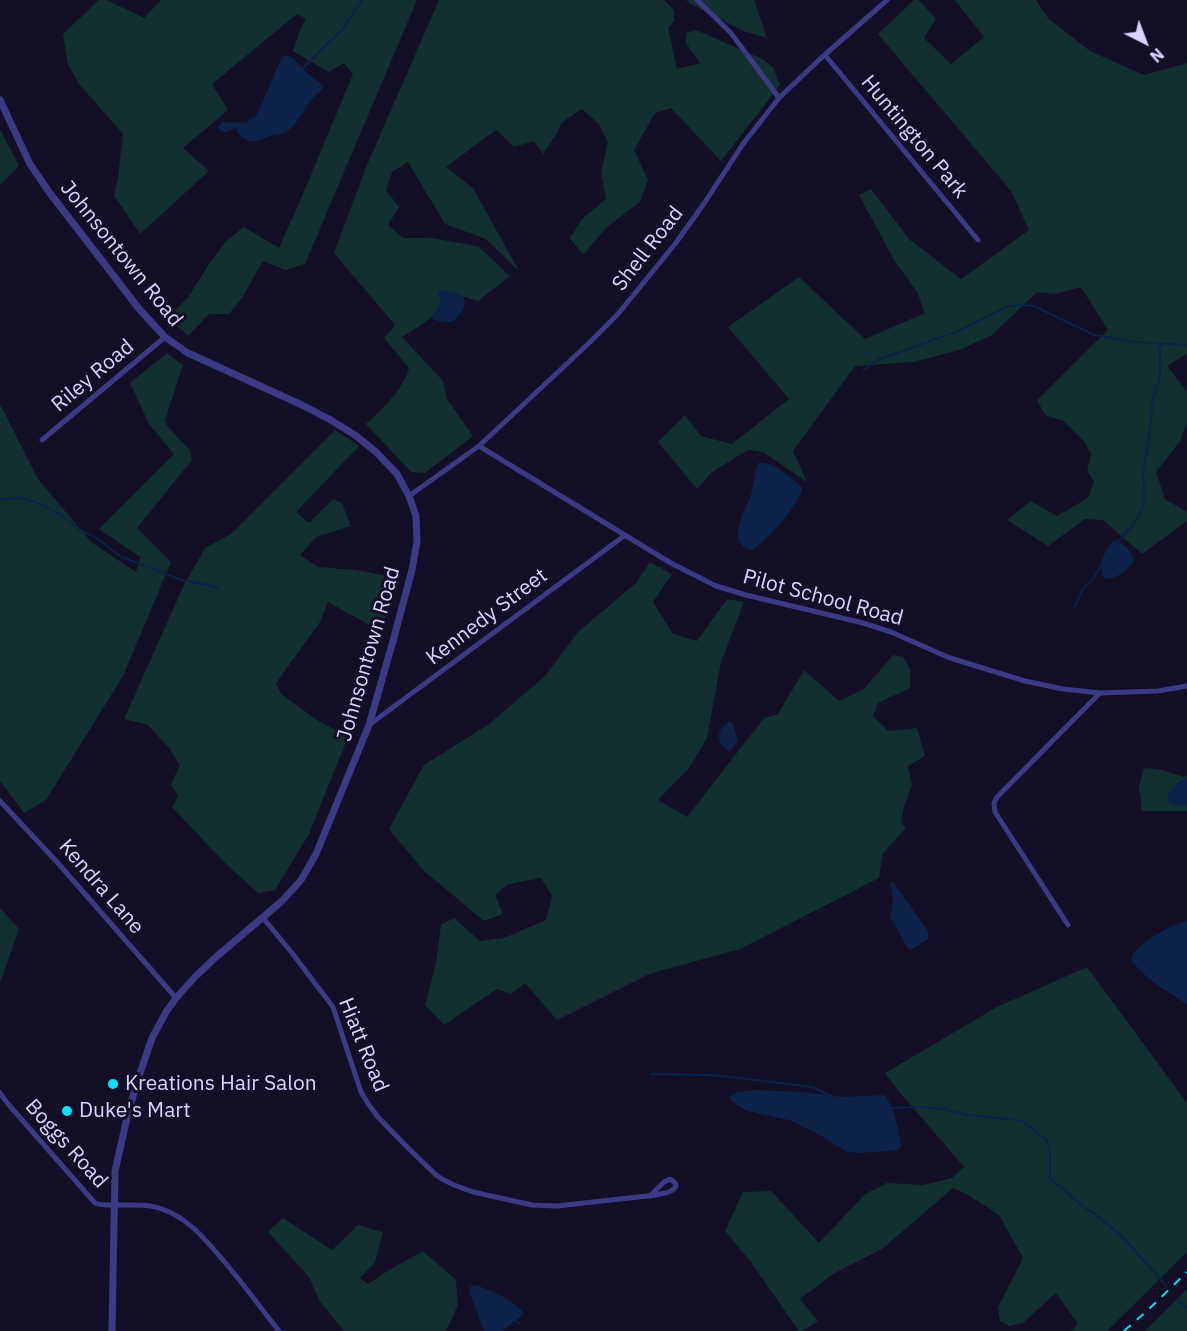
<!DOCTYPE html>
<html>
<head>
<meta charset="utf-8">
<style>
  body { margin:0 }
  #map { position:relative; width:1187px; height:1331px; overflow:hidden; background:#130f26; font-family:"IBM Plex Sans",sans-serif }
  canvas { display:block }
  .north { position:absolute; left:1115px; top:12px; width:60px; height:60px; -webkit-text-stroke:4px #130f26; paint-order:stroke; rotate:138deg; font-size:16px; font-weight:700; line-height:24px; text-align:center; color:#d9d4ff }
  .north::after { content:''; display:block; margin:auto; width:21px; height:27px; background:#d9d4ff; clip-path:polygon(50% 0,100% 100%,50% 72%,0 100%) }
</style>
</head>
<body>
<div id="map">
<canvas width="1187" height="1331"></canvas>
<div class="north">N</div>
</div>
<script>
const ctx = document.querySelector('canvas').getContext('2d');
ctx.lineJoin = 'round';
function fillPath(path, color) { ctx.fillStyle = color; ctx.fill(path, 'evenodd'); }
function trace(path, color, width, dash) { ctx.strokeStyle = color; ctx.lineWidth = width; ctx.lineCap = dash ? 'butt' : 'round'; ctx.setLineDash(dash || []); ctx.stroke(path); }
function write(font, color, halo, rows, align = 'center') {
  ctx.font = font + ' "IBM Plex Sans",sans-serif'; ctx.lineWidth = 6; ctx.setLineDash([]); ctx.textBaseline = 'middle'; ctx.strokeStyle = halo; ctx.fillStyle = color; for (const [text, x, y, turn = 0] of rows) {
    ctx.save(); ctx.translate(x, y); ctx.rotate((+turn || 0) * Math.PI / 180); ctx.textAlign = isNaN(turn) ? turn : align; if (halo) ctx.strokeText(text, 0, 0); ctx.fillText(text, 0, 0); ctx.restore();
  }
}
const green = new Path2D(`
  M99,0H107L144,18L161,0H417L305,264L285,270L263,261L242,298L229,314H209L188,336L168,318L189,296L209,264L227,240L244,227L279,248L303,194L353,74L344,63L329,72L293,51L300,30L306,19L297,14L212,84L228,110L183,148L209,171L140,234L114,195L118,178L123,134L80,85L68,65L63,34Z
  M439,0H664L674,10V21L668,28L677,69L700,63L686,43V33L696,30L762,59L773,67L780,85L721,161L671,108L655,113L634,150L648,180L640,202L607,227L583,255L570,238L582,219L606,199L601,173L608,142L599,124L582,109L562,122L557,133L543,154L534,141L514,147L496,130L446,167L473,188L519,271L486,239L445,224L408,162L392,172L386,190L399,207L388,225L403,238H431L478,246L510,276L478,301L441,290C441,295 442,301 440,305C436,318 413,330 402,337L443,381L447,399L473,436L425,473L411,472L366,424C383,408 402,391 409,368L384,338L395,325L334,253L367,165Z
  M686,0H754L767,38L746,32L691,4Z
  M914,0H919L936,19L924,38L951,64L984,37L955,0H1036L1048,18L1090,51L1144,75L1187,63V354L1167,366L1187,392V423L1180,441L1156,472L1165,499L1187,512V521L1142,554L1103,520L1085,519L1048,546L1007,520L1031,501L1057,516L1088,498L1094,482L1087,470L1091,454L1084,441L1064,421L1045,415L1037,400L1108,330L1081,287L1055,294L1037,292L992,335L959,350L914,362L855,366L793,451L807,482L763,452L748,450L712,472L697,489L658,442L685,415L701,436L732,444L789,399L728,327L799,277L865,339L925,313L917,292L894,260L859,195L871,189L910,240L961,279L1029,230L1011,191L878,34Z
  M0,129L19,166L0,185Z
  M167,353L183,365L165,420L167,426L190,450L192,460L137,528L171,562L123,676L46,800L24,813L0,781V404L38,479L91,542L136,572L140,557L99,529L174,454L149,424L130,383Z
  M335,430L359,446L296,512L309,523L333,499L342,503L351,526L316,537L300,555L318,567L355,570L395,577L382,632L328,602L320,622L276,683L281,694L320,722L348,737L309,834L275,890L258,893L225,863L172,807L178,796L171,784L180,765L169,748L148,725L124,719L183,587L205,548L231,534Z
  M650,562L672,574L653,602L673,634L697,641L727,599L744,602L721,662L707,738L689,768L658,800L687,817L764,718L778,714L804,670L839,701L864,689L893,655L903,657L910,669V688L878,703L873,716L888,731L917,728L925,756L908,766L912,785L904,807L901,822L906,828L883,853L879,878L740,949L649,974L557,1020L525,983L511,994L497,989L444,1025L425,1005L436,963L441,925L454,918L480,941L504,938L546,920L552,896L541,878L508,884L495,895L503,914L484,921L424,871L389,829L424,765L489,724L545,676L578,632L636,583Z
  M1144,768L1158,769L1184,777L1187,776V811H1142L1139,786Z
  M0,908L19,929L0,983Z
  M1087,967L1187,1103V1252L1107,1331H1071L1078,1324L1056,1293L1023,1323L1009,1326L1000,1321L998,1307L1023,1258L999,1215L970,1196L953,1188L882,1249L833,1274L800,1299L818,1321L802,1331H799L750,1261L725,1231L743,1192L771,1191L819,1243L865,1194L887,1183L923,1185L952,1178L964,1167L896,1088L885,1073L997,1007Z
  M283,1218L332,1250L358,1225L383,1232L375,1262L360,1278L368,1284L389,1270L423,1251L456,1280L458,1305L446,1331H344L320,1302L309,1277L268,1232Z
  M1187,1289V1331H1145Z`);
const water = new Path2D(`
  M284,56H290L294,59L305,71L324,87C321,92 315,95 311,100C303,110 297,127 284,133C280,135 275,134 270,136C259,140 250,146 240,135C238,132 237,130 235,127C229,133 224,135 218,127L223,122L245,123L256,116L279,64Z
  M441,290L461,295L465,300C465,310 459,316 452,322L438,321L431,318C438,306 443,308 438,293Z
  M758,463C774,461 791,478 802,487V491C791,514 772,534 753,550C724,546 745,511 751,495C754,485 755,472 758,463Z
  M1114,540C1123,543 1133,551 1134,561C1127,571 1118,578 1105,579C1097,567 1104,550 1114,540Z
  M730,721L732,722L738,740L731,750L729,751C715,742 716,729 730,721Z
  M1187,778V805C1179,805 1173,806 1168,800V794L1178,783Z
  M891,882H893L928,931L929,938L911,950L908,949L890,916C894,903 893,896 890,884Z
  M1187,921V1004L1160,987L1145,975L1132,962V956L1134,952C1149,938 1167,926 1187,921Z
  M757,1090L802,1092L842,1097L884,1095C896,1110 898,1128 901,1146L898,1150L861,1153L847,1152L818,1134L789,1120L747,1111L731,1101L729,1097L737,1092Z
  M475,1285C494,1291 511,1299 524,1313L503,1331H484L469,1291L470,1287Z`);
const stream = new Path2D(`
  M301,70L342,30L362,0
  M863,371L877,360L953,333L1007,307L1021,305L1034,306L1094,335L1134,342L1187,345
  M0,500C6,499 13,498 19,498C42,501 61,515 78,528C83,532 89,534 95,537C104,543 112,551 122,557L182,580L213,586L217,588
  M1117,543L1139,517L1145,499L1143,474L1149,435L1153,399L1160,376V344
  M1075,606L1084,587L1093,579L1103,562
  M651,1074L712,1075L739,1078L812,1087L834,1097
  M891,1108L917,1107L938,1108L969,1115L1018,1120L1023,1122L1032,1128L1047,1141L1050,1150V1178L1080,1204L1095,1214L1123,1237L1166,1286
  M1177,1299L1187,1308
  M515,1320L519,1324`);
const minor = new Path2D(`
  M697,0L731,33L779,98
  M825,55L978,240
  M42,440L165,337
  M479,446L669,562L716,586L746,595L863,623L891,632L950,658L1025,681L1063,689L1100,693L1158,691L1187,686
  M409,496L479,446L589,343L618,314L675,244L703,205L743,144L779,98L820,59L887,0
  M369,725L624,536
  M0,801L57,862L176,998
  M263,918L292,953L333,1007L361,1092L369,1105L378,1117L405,1145L435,1174L442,1179L454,1185L473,1192L532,1205L557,1206L656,1195L669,1192L674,1189L676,1186L675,1183L670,1179L664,1182L650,1196
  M1068,925L995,812L994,803L997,797L1100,693
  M0,1093L8,1104L95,1203C103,1206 108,1205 117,1205C132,1205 148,1204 162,1209C188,1218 205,1239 222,1259C242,1282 260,1307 279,1331`);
const tertiary = new Path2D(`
  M0,100L30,164L49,192L140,310L165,337L188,353L302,405L329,419L355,435L376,452L397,474L409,496L416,516L417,541L412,570L393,641L369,725L316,854L301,880L282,901L216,957L195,977L176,998L166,1012L152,1038L137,1082L127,1118L115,1171L112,1331`);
const rail = new Path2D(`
  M1124,1331L1148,1310L1187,1272`);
const markers = [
  [113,1084,6,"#00e5ff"],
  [67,1111,6,"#00e5ff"]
];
const streetNames = [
  ["Huntington Park",914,137,50],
  ["Shell Road",648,249,-52],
  ["Johnsontown Road",121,254,51],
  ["Riley Road",93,376,-40],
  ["Pilot School Road",823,598,15],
  ["Kennedy Street",487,617,-37],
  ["Johnsontown Road",369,654,-74],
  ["Kendra Lane",101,887,49],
  ["Hiatt Road",363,1045,68],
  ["Boggs Road",66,1144,48]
];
const poiNames = [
  ["Kreations Hair Salon",125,1084],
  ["Duke's Mart",79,1111]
];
fillPath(green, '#12302f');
fillPath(water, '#0c2248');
trace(stream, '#0c2248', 2);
trace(minor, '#3d3a85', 5);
trace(tertiary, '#3d3a85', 7);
trace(rail, '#00e5ff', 2, [9, 8]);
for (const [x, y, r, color] of markers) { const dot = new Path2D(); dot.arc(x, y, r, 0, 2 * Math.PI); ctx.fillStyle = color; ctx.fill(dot); trace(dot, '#130f26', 2); }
write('21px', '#d9d4ff', '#130f26', streetNames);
write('21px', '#d9d4ff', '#130f26', poiNames, 'left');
</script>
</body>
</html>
